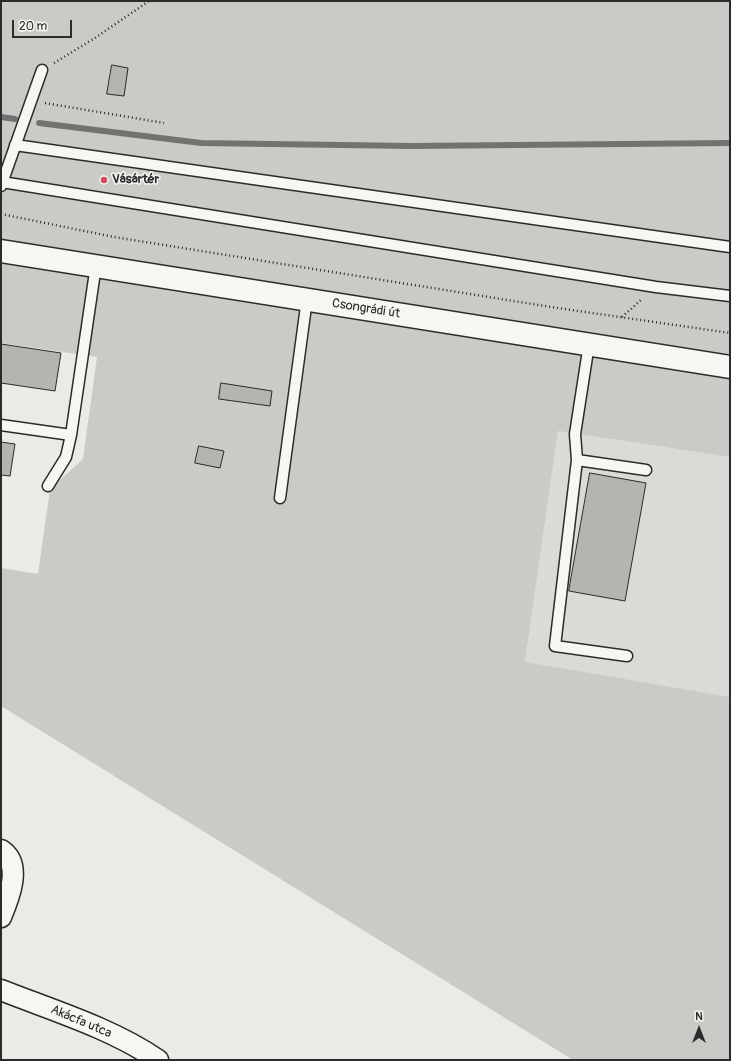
<!DOCTYPE html>
<html>
<head>
<meta charset="utf-8">
<style>
  body { margin:0 }
  #map { position:relative; width:731px; height:1061px; overflow:hidden; background:#eaeae6; font-family:Pangolin,sans-serif }
  canvas { display:block }
  .frame { position:absolute; inset:0; border:2px solid #2b2b2b; pointer-events:none }
  .north { position:absolute; left:679px; top:1009px; width:40px; height:40px; -webkit-text-stroke:3px #f6f6f2; paint-order:stroke; rotate:0deg; font-size:11px; font-weight:700; line-height:16px; text-align:center; color:#2b2b2b }
  .north::after { content:''; display:block; margin:auto; width:14px; height:18px; background:#2b2b2b; clip-path:polygon(50% 0,100% 100%,50% 72%,0 100%) }
  .scale { position:absolute; left:12px; top:20px; width:60px; height:18px; box-sizing:border-box; border:2px solid #2b2b2b; border-top:0; padding-left:5px; font-size:12px; line-height:14px; white-space:nowrap; color:#2b2b2b; -webkit-text-stroke:3px #f6f6f2; paint-order:stroke }
</style>
</head>
<body>
<div id="map">
<canvas width="731" height="1061"></canvas>
<div class="frame"></div>
<div class="north">N</div>
<div class="scale">20 m</div>
</div>
<script>
const ctx = document.querySelector('canvas').getContext('2d');
ctx.lineJoin = 'round';
function fillPath(path, color) { ctx.fillStyle = color; ctx.fill(path, 'evenodd'); }
function trace(path, color, width, dash) { ctx.strokeStyle = color; ctx.lineWidth = width; ctx.lineCap = dash ? 'butt' : 'round'; ctx.setLineDash(dash || []); ctx.stroke(path); }
function write(font, color, halo, rows, align = 'center') {
  ctx.font = font + ' Pangolin,sans-serif'; ctx.lineWidth = 3; ctx.setLineDash([]); ctx.textBaseline = 'middle'; ctx.strokeStyle = halo; ctx.fillStyle = color; for (const [text, x, y, turn = 0] of rows) {
    ctx.save(); ctx.translate(x, y); ctx.rotate((+turn || 0) * Math.PI / 180); ctx.textAlign = isNaN(turn) ? turn : align; if (halo) ctx.strokeText(text, 0, 0); ctx.fillText(text, 0, 0); ctx.restore();
  }
}
const built = new Path2D(`
  M558,431L730,457V697L525,663Z`);
const green = new Path2D(`
  M1,1H730V457L558,431L525,662L730,697V1060H573L1,706V568L38,574L50,489L83,459L97,357L1,343Z`);
const stream = new Path2D(`
  M1,117L15,119
  M39,123L201,143L411,146L730,143`);
const building = new Path2D(`
  M112,65L128,68L124,96L107,94Z
  M1,344L61,353L55,391L1,383Z
  M221,383L272,391L270,406L219,399Z
  M1,442L15,444L10,476L1,475Z
  M199,446L224,451L220,468L195,463Z
  M590,473L646,483L625,601L569,591Z`);
const path = new Path2D(`
  M54,63L95,38L149,1
  M45,103L164,123
  M1,214L114,237L551,307L730,333
  M622,317L641,300`);
const lane = new Path2D(`
  M15,145L730,247
  M2,182L656,287L730,296
  M1,186L42,70
  M589,344L575,434L577,460L555,646L627,656
  M1,425L71,435
  M577,460L646,470
  M48,486L66,457L71,435L96,265
  M280,498L307,299`);
const street = new Path2D(`
  M1,850C23,864 9,898 1,917
  M1,990C54,1011 111,1028 158,1060`);
const secondary = new Path2D(`
  M1,251L730,367`);
const markers = [
  [104,180,4,"#d1495b"]
];
const poiNames = [
  ["Vásártér",112,180]
];
const streetNames = [
  ["Csongrádi út",366,309,9],
  ["Akácfa utca",81,1022,23]
];
fillPath(built, '#dadad6');
fillPath(green, '#cacac7');
trace(stream, '#727270', 6);
fillPath(building, '#b4b4b1');
trace(building, '#2b2b2b', 1);
trace(lane, '#2b2b2b', 13);
trace(street, '#2b2b2b', 23);
trace(secondary, '#2b2b2b', 25);
trace(path, '#2b2b2b', 2.5, [1, 3]);
trace(lane, '#f6f6f2', 10);
trace(street, '#f6f6f2', 20);
trace(secondary, '#f6f6f2', 22);
for (const [x, y, r, color] of markers) { const dot = new Path2D(); dot.arc(x, y, r, 0, 2 * Math.PI); ctx.fillStyle = color; ctx.fill(dot); trace(dot, '#f6f6f2', 1.5); }
write('bold 13px', '#2b2b2b', '#f6f6f2', poiNames, 'left');
write('13px', '#2b2b2b', '#f6f6f2', streetNames);
</script>
</body>
</html>
